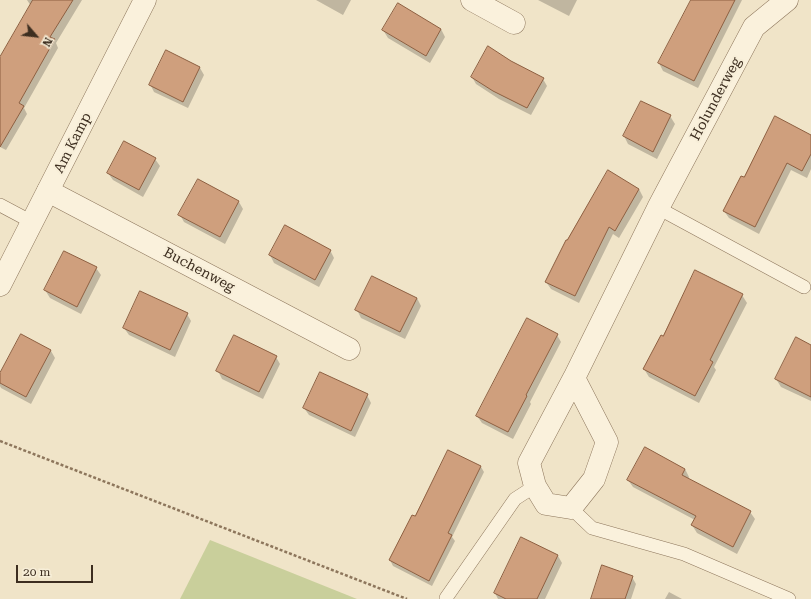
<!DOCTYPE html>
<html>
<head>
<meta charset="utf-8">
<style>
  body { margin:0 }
  #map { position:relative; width:811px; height:599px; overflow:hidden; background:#f0e4c8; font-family:"Roboto Serif",serif }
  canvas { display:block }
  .north { position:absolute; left:16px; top:16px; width:40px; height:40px; -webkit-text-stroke:3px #f7eed8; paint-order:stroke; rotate:118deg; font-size:11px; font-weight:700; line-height:16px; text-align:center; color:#3d2e20 }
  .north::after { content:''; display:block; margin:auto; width:14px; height:18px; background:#3d2e20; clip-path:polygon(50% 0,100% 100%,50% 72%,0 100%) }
  .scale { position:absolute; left:16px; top:565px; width:77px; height:18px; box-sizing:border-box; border:2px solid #3d2e20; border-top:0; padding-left:5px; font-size:12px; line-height:14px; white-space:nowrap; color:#3d2e20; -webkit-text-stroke:3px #f7eed8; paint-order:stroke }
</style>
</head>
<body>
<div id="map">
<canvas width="811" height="599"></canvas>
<div class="north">N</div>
<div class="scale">20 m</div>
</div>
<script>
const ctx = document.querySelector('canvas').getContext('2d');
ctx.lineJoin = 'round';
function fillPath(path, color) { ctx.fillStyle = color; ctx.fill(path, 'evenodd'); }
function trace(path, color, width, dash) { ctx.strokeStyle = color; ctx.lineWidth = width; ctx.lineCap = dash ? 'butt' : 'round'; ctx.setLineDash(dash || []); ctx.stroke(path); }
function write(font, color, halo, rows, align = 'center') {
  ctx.font = font + ' "Roboto Serif",serif'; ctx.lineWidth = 4; ctx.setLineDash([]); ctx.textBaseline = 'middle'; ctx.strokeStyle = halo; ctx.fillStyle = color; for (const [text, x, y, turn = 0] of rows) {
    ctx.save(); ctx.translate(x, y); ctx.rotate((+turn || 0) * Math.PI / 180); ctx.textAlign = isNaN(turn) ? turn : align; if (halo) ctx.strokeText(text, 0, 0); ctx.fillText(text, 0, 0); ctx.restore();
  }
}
const green = new Path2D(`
  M210,540L357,599H180Z`);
const shadow = new Path2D(`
  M27,0H82L56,43L58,48L24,108L27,114L6,150L0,147V80L31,6Z
  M316,0H351L343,15Z
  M538,0H577L569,16Z
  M700,0H742L698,88L663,71L659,63Z
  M441,29L445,37L430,63L388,38L383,30Z
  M166,52L200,68L204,75L188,108L154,92L150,84Z
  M510,62L543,79L547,86L531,115L499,99L476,84L472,77Z
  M670,116L675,124L657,159L628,144L624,136Z
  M811,136V169L807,178L791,170L759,234L729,218L724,211Z
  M155,159L160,166L143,197L113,180L108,173Z
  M639,189L643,197L619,238L613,234L579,303L551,289L546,282Z
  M239,202L243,209L225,244L184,222L180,215Z
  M330,250L334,258L319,287L274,263L270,255Z
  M96,268L101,275L81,314L50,298L45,290Z
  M742,295L747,303L714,367L716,370L699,403L649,377L644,369L663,337Z
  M417,298L421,306L405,339L361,318L357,310Z
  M187,314L191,321L175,357L129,335L124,328Z
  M21,335L51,351L55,358L31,404L1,388L0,386V376Z
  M557,335L561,342L530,402L531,404L513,439L482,423L477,416Z
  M811,346V401L781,387L776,379Z
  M276,357L280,364L263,399L222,379L218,371Z
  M367,395L371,403L355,437L309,415L304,408Z
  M448,451L481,467L484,472L452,537L455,541L432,586L393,566L390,560L412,516L415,517Z
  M685,469L689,477L688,480L750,512L755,519L737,554L697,533L692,525L695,520L633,487L628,480Z
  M558,556L562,563L545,599H498L495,593Z
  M632,577L636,584L631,599H592Z
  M669,592L682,599H665Z`);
const building = new Path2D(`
  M33,0H73L50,37L55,39L19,103L24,106L0,147V57Z
  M691,0H735L694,81L658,63Z
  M398,3L441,29L426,56L382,30Z
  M488,46L511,61L544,78L527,108L493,91L471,77Z
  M166,50L200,67L183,102L149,85Z
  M641,101L671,115L653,152L623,136Z
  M775,116L811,135V154L802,171L787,163L755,227L723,211L741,176L744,177Z
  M124,141L156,158L139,190L107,173Z
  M608,170L639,189L615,231L609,227L575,296L545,282L566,240H567Z
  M198,179L239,201L220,237L178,215Z
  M285,225L331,250L315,280L269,255Z
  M64,251L97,267L77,307L44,290Z
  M695,270L743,294L710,360L713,362L695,396L643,369L661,335L663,336Z
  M372,276L417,298L400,332L355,310Z
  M140,291L188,313L170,350L123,328Z
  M527,318L558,334L526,395L527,396L508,432L476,416Z
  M21,334L51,350L26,397L0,383V373Z
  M234,335L277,356L259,392L216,371Z
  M796,337L811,345V397L775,379Z
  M320,372L368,394L351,431L303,408Z
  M645,447L685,469L682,475L751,511L733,547L691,525L696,516L627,480Z
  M448,450L481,466L448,533L452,535L429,581L389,560L412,515L415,516Z
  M521,537L558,555L537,599H506L494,593Z
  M602,565L633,576L625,599H591Z`);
const path = new Path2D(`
  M0,441L407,599`);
const service = new Path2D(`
  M0,205L32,222
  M658,208L804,287
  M571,508L592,528L684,554L789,599
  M446,598L515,499L535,486`);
const minor = new Path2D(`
  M472,0L514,23
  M48,191L349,349
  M574,378L607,442L594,479L571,508L546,504L535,486L529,463L574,378L658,208L754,27L787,0`);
const tertiary = new Path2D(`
  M0,285L145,0`);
const streetNames = [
  ["Holunderweg",716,99,-62],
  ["Am Kamp",73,143,-63],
  ["Buchenweg",199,270,28]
];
fillPath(green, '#c9cf9b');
fillPath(shadow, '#0003');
fillPath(building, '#cf9f7d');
trace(building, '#8d5f41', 1);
trace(service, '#8d765c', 14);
trace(minor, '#8d765c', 23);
trace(tertiary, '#8d765c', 23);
trace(path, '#8d765c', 2.5, [3, 2]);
trace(service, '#faf1dc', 13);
trace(minor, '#faf1dc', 22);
trace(tertiary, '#faf1dc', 22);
write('14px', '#3d2e20', '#f7eed8', streetNames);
</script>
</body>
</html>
